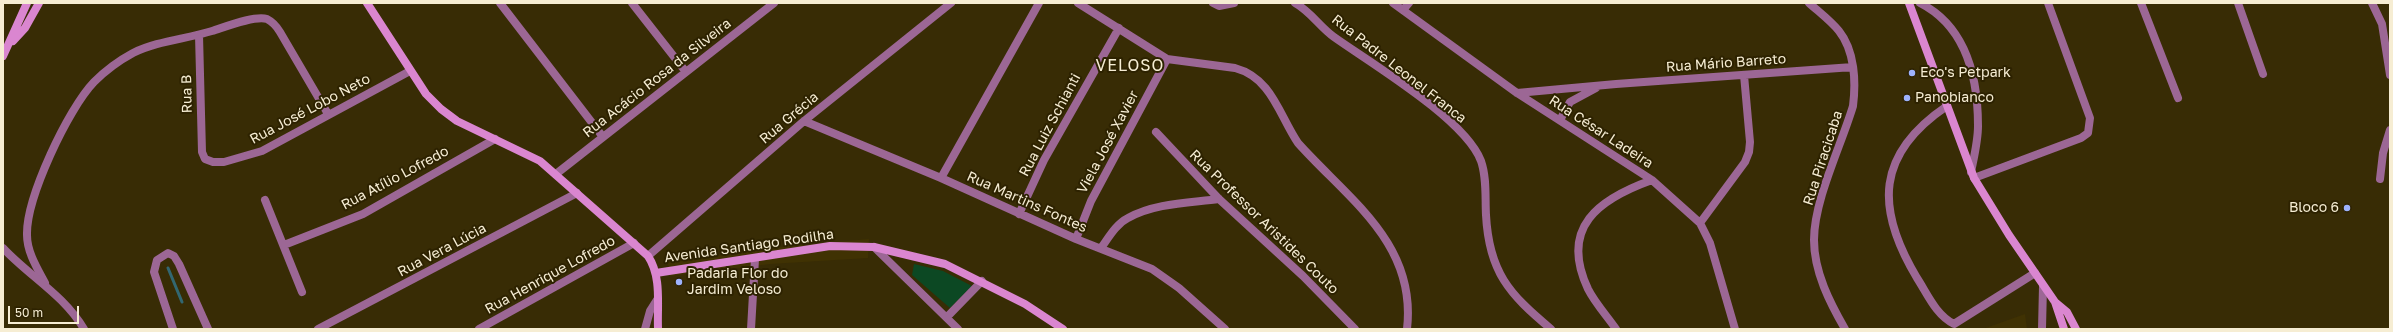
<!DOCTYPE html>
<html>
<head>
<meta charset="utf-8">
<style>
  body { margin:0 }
  #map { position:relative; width:2393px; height:332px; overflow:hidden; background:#382c05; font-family:"Golos Text",sans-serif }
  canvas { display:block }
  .frame { position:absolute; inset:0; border:4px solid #f6edd3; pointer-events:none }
  .scale { position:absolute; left:8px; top:306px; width:71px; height:18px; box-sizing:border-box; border:2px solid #f6edd3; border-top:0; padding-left:5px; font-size:12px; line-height:14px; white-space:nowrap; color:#f6edd3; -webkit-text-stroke:3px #2d2200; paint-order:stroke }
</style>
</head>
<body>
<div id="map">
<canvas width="2393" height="332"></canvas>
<div class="frame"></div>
<div class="scale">50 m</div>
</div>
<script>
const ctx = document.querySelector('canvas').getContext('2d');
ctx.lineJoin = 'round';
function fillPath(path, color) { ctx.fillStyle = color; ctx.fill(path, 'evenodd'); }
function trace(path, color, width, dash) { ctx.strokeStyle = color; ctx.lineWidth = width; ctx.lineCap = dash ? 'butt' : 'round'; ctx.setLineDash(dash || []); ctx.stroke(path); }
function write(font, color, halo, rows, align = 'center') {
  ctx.font = font + ' "Golos Text",sans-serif'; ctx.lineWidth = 4; ctx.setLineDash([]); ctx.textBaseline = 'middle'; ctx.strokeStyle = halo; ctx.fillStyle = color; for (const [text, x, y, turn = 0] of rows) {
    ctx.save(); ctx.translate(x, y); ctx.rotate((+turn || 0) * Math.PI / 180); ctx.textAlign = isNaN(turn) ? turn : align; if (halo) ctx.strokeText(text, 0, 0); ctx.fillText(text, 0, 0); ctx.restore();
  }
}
const built = new Path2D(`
  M869,239L868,258L770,264L670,276L668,263L770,248Z
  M2025,314L2027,329H1983Z`);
const green = new Path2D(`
  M914,264L943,271L972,286L950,308L912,275Z`);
const stream = new Path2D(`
  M168,268L182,302`);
const minor = new Path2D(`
  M500,3L603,137
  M632,3L686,72
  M1078,3L1167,59L1235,68C1272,78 1279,115 1298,143C1348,199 1417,243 1407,329
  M1213,3L1219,6L1234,3
  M1295,3C1310,11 1320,27 1334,37C1372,64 1465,119 1481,161C1487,178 1485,198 1486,215C1489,272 1509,294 1551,329
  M1393,3L1517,93L1652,180L1700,223L1710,243L1735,329
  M1809,3C1819,12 1831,21 1839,31C1855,51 1856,82 1853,106C1841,146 1814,200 1814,240C1814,272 1830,303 1845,329
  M1920,3C1967,27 1978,78 1978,126C1978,141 1974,157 1971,172
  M2141,3L2178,98
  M2238,3L2263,74
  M2372,3L2382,24L2390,75
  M1403,10L1409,3
  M199,35L202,152L205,159L213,162H224L262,151L410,71
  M1517,93L1616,84L1853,67
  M1947,106C1876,154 1875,208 1917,278C1928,295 1936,315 1954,324L2035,273
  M1560,120L1570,102L1596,88
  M804,121L941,178L1076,239L1152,269L1179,288L1225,329
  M1156,132L1219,199L1303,276L1355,329
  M556,174L774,3
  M941,178L1039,3
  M1974,178L2081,138L2088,133L2090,118L2048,3
  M2380,179L2383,153L2390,130
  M265,200L302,292
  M1019,214L1044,160L1119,28
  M1700,223L1745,162L1749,152L1750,142L1744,75
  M1076,239L1091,201L1167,59
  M284,245L363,214L495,139
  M874,247L958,329
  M1101,248C1109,237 1116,224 1128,218C1155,203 1189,203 1219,199
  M648,256L804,121L951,3
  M45,283C37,268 27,252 27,235C26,198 68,109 94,82C105,71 120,60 133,53C157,41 186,39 212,31C225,27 255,15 267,19C273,22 277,27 280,32L328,114
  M947,317L982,281
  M173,329L154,272L157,260L168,253L174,256L179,264L208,329
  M318,329L577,193
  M479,329L634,243
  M645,329L650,311L657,300
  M751,329L755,259
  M1616,329C1607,316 1595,303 1588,289C1559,227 1599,199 1652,180
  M2042,329L2043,286`);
const tertiary = new Path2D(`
  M3,248C29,276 64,295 84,329`);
const secondary = new Path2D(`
  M367,3L426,94L441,109L457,121L540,161L648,256C662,277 657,305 658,329
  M1909,3L1974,178L2009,235L2055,302L2067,312L2076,329
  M13,41L25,28L39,3
  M3,56L27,3
  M656,273L830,246L874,247L945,264L1025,304L1063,329
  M2055,302L2064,329`);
const markers = [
  [1912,73,4,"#9eb3fd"],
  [1907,98,4,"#9eb3fd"],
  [2347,208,4,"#9eb3fd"],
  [679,282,4,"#9eb3fd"]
];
const streetNames = [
  ["Rua Mário Barreto",1726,63,-4],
  ["Rua Padre Leonel Franca",1399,69,38],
  ["Rua Acácio Rosa da Silveira",657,78,-38],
  ["Rua B",187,94,-91],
  ["Rua José Lobo Neto",310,109,-28],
  ["Rua Grécia",789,118,-40],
  ["Rua Luiz Schianti",1050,125,-62],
  ["Rua César Ladeira",1601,132,33],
  ["Viela José Xavier",1108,142,-62],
  ["Rua Piracicaba",1823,158,-72],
  ["Rua Atílio Lofredo",395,178,-28],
  ["Rua Martins Fontes",1027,202,24],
  ["Rua Professor Aristides Couto",1264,222,44],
  ["Avenida Santiago Rodilha",749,246,-8],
  ["Rua Vera Lúcia",442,250,-28],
  ["Rua Henrique Lofredo",550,275,-29]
];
const poiNames = [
  ["Eco's Petpark",1920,73],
  ["Panobianco",1915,98],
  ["Bloco 6",2339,208,"right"],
  ["Padaria Flor do",687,274],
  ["Jardim Veloso",687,290]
];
const quarterNames = [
  ["VELOSO",1130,66]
];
fillPath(built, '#403203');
fillPath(green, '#0c4823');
trace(stream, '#326771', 3);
trace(minor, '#9c6795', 8);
trace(tertiary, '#9c6795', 8);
trace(secondary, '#da86d0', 8);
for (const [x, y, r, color] of markers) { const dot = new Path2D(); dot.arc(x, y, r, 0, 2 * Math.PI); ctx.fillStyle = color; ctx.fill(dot); trace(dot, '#2d2200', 1.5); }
write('14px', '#f6edd3', '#2d2200', streetNames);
write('14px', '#f6edd3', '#2d2200', poiNames, 'left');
ctx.letterSpacing = '1px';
write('16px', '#f6edd3', '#2d2200', quarterNames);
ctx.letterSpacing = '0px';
</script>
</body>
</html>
